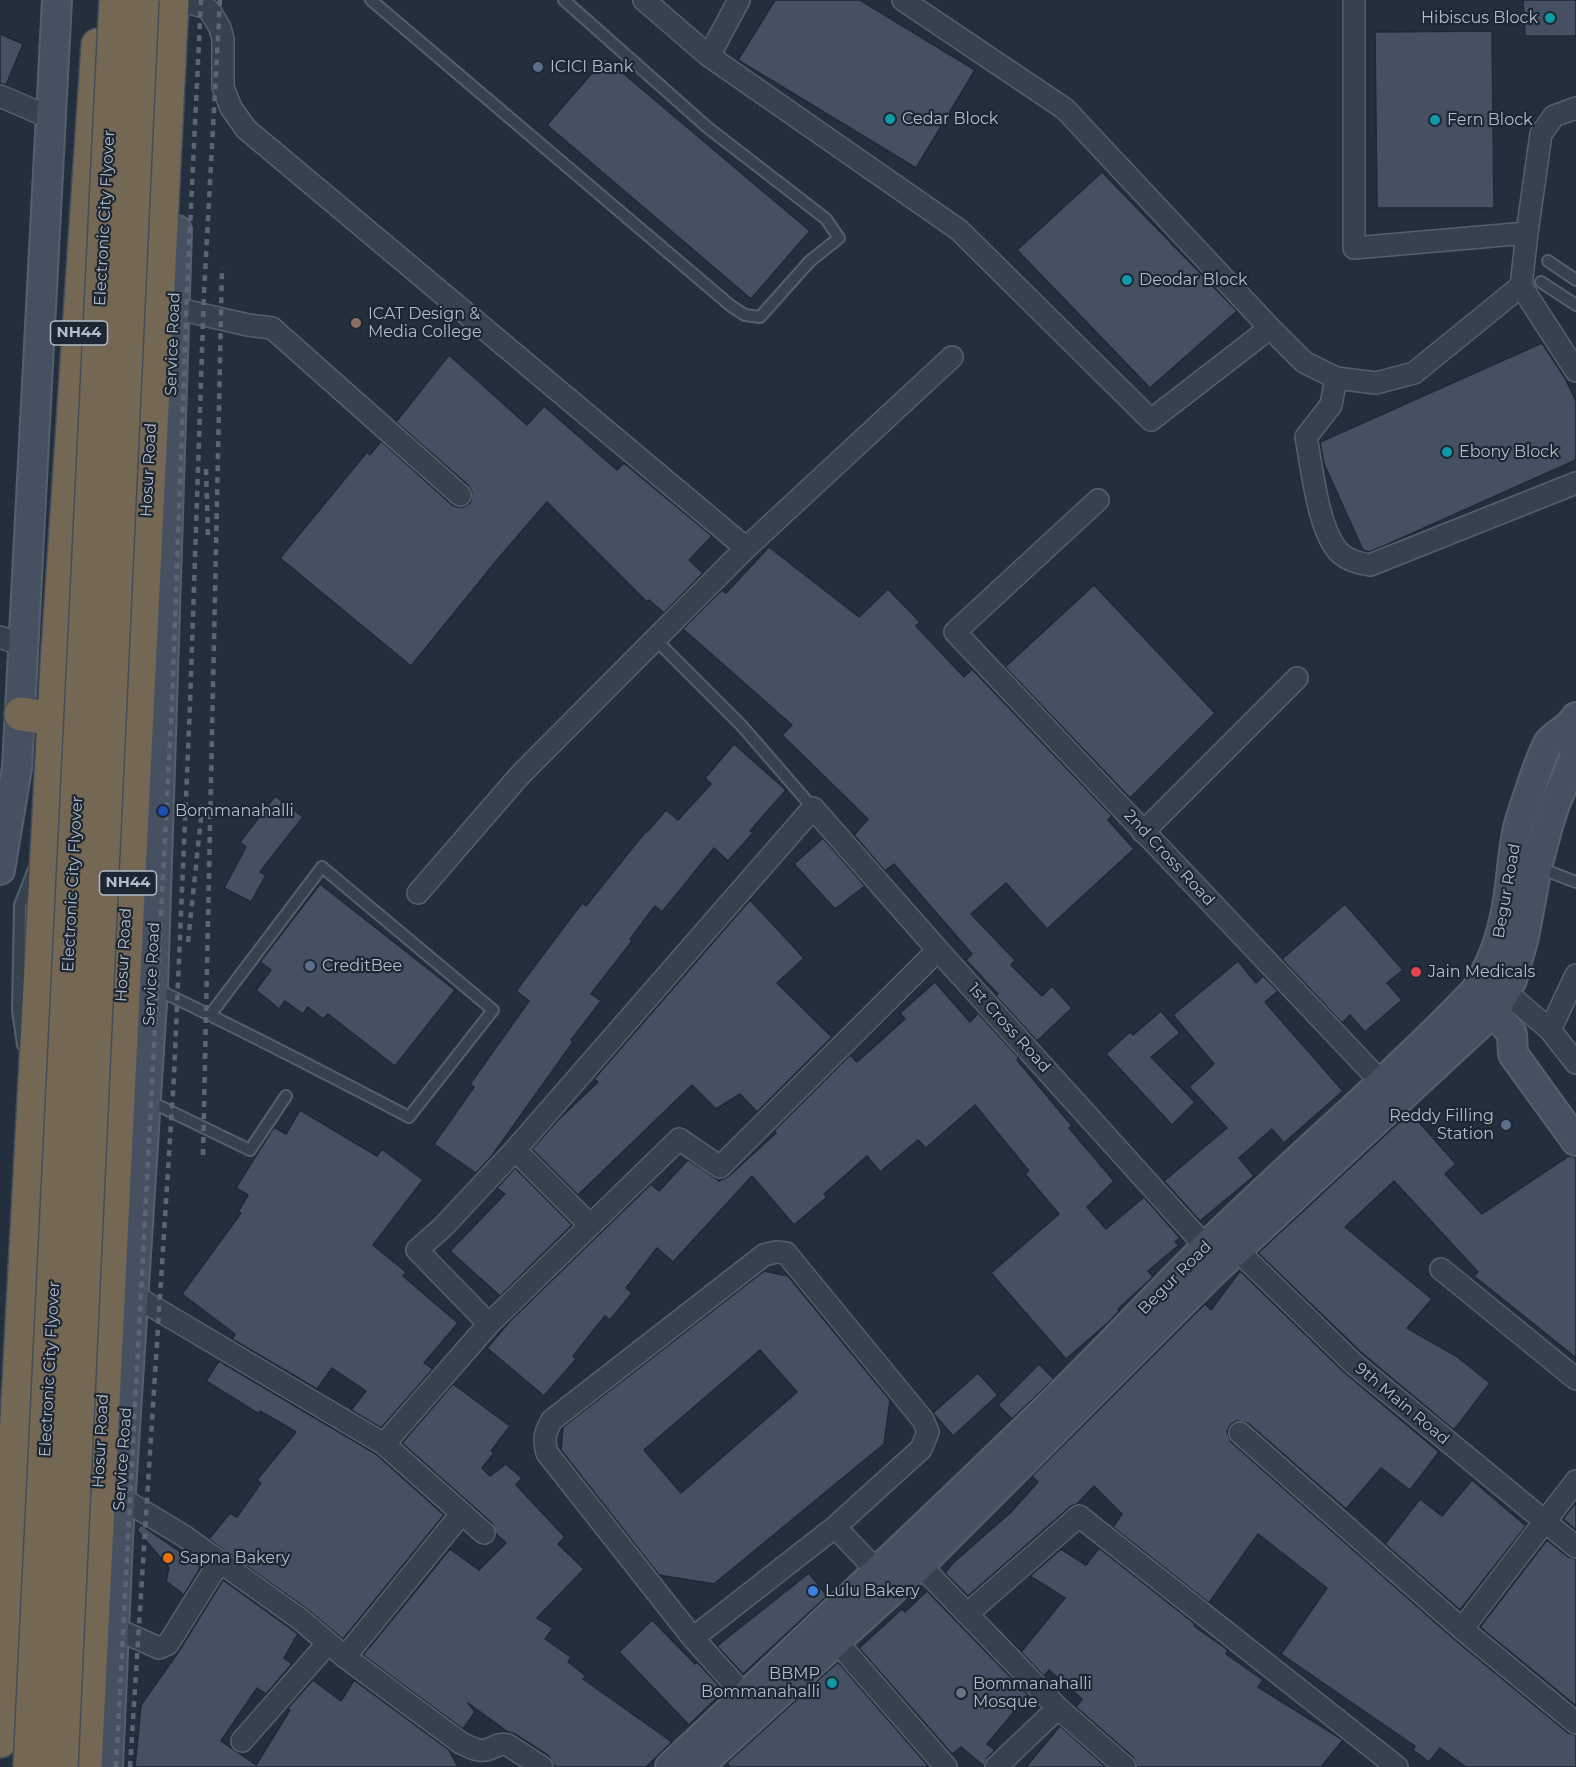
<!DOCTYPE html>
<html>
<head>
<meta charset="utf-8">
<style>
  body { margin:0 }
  canvas { display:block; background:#242f3e }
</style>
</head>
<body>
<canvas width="1576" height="1767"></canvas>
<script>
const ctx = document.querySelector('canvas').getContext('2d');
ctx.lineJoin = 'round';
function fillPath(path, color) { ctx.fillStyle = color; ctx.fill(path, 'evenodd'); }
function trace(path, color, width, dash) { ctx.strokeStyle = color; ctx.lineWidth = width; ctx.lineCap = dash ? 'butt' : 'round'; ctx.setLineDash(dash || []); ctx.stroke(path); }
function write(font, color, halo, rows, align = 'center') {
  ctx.font = font + ' Montserrat,sans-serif'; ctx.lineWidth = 4.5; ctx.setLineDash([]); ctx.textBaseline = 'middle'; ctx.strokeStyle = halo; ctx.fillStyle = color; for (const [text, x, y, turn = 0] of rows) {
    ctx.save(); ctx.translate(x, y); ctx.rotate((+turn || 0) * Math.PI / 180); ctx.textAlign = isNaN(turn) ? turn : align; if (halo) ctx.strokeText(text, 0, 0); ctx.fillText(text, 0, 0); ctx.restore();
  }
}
const building = new Path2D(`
  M775,0H860L975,70L916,168L738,60Z
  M1523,0H1576V36H1525Z
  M1492,31L1494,208H1377L1375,32Z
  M0,34L23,44L6,85L0,83Z
  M605,58L810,231L751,299L547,125Z
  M1102,172L1237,311L1150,388L1017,250Z
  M1542,343L1565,378L1576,401V460L1386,545L1369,552L1363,550L1324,464L1320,442Z
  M449,355L527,425L544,406L617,470L624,463L712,536L689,560L703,573L664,613L649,600L647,602L547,502L497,560L411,666L280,558L367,452L370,455L381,441L452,505L457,507H463L470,503L472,492L468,485L396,422Z
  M769,547L859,617L888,589L920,622L916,626L964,677L972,669L1112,816L1108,820L1134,849L1047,929L1006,883L971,914L1015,960L1011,965L1042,996L1052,986L1072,1008L1037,1041L996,996L998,994L966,960L972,954L894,864L885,871L854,835L868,819L782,735L792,725L683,629L722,590L726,593Z
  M1094,585L1215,713L1130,798L1005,667Z
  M734,744L786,790L750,831L753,833L728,861L714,848L662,912L655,906L630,939L632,941L591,994L601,1001L571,1040L573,1042L491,1157L476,1173L434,1144L474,1087L470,1084L529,1001L516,991L582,903L586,906L646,831L647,832L666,810L678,820L711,784L705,778Z
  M275,796L303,817L260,872L266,875L251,902L224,888L246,847L240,842Z
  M823,838L865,886L835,909L794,864Z
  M320,884L455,990L395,1066L328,1014L323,1019L308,1007L303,1014L285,1001L279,1009L256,990L271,970L260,962Z
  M750,900L804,958L777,983L832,1037L757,1112L740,1094L716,1109L692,1085L578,1195L532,1149L558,1120L598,1082L594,1079Z
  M1345,904L1403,970L1387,983L1402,1000L1365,1032L1350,1015L1342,1023L1282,959Z
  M1238,961L1256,983L1263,976L1278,991L1265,1002L1343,1091L1284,1143L1272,1129L1239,1158L1254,1176L1200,1221L1164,1181L1227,1128L1189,1087L1214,1064L1173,1015Z
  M935,982L970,1022L978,1013L1019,1058L1017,1060L1072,1126L1069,1128L1114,1181L1087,1207L1106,1229L1144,1197L1180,1238L1175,1242L1179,1245L1148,1271L1153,1277L1118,1309L1119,1311L1109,1322L1066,1359L991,1273L1059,1214L1025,1174L1029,1171L975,1105L926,1148L918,1140L880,1172L867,1156L824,1194L827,1197L794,1225L752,1176L673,1262L657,1248L626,1288L632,1293L610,1320L605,1316L573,1356L576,1359L544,1396L487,1348L511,1320L651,1184L659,1191L688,1160L719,1181L729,1176L776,1133L774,1131L850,1055L857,1062L905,1019L900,1013Z
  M1161,1011L1180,1033L1151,1057L1195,1102L1172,1125L1106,1054L1130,1032L1133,1035Z
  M300,1110L377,1156L382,1149L423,1180L373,1245L406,1272L403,1276L458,1323L424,1363L433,1369L381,1428L351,1410L366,1391L332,1368L317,1389L232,1339L235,1334L182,1294L241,1213L238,1212L248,1195L236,1188L257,1154L274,1127L286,1134Z
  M1410,1112L1456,1164L1445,1174L1482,1214L1569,1156L1576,1157V1358L1474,1276L1478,1272L1394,1181L1345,1227L1432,1299L1407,1328L1456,1356L1490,1383L1454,1430L1362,1353L1258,1253Z
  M515,1168L572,1225L500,1296L450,1251L505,1194L497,1188Z
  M764,1271L788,1276L890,1400L884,1444L714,1584L659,1575L561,1450L563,1427ZM760,1350L797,1392L681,1493L644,1450Z
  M1240,1271L1344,1372L1439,1452L1410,1490L1381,1468L1346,1509L1248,1423L1237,1421L1231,1424L1227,1431L1231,1442L1454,1639L1568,1733L1576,1735V1767H1466L1440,1748L1429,1762L1413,1750L1415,1746L1281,1654L1327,1588L1258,1534L1209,1603L1113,1527L1122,1514L1094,1486L1077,1504L1071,1506L968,1596L945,1573L953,1563L1010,1513L1038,1482L1032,1476L1205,1304L1211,1310Z
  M219,1361L376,1454L444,1515L343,1639L307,1609L209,1539L230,1513L237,1517L261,1483L257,1480L296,1432L260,1411L259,1414L206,1381Z
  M1039,1364L1054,1379L1012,1419L998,1405Z
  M978,1373L998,1395L953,1436L933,1413Z
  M453,1384L510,1426L491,1451L494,1453L482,1468L490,1476L506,1464L522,1478L516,1485L565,1537L558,1544L584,1569L537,1618L553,1628L545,1639L571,1657L568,1662L586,1676L583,1679L672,1742L646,1767H555L549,1756L515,1734L508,1732L468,1703L475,1712L463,1729L363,1655L450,1549L479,1570L506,1543L496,1534L492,1523L402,1443Z
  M1472,1480L1526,1526L1460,1610L1385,1544L1420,1499L1442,1516Z
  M1576,1502V1530L1563,1519Z
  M141,1525L192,1560L193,1558L202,1565L184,1595L166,1581L169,1568L137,1530Z
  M1547,1540L1568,1557L1576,1559V1706L1480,1627Z
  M1099,1548L1195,1624L1194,1626L1228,1650L1226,1654L1263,1680L1258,1687L1343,1740L1321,1767H1137L1133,1757L1076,1707L1082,1699L1049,1670L1044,1676L1021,1652L1065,1598L1030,1576L1061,1549L1086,1565Z
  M809,1573L827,1596L743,1674L717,1646Z
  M223,1580L298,1634L284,1658L292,1664L266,1694L257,1688L221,1741L256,1765L290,1710L287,1709L313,1680L341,1701L354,1680L449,1750L458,1767H135L141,1705L179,1651Z
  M927,1591L1028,1695L987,1744L995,1750L987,1758L984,1766L961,1747L952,1754L859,1648L902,1609L905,1612Z
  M652,1620L695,1664L697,1662L724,1691L689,1725L619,1652Z
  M838,1662L929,1767H730L727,1763Z
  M1060,1726L1106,1767H1026Z`);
const lane = new Path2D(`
  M371,0L731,306L745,315L760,317L810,261L839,238L826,219L707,127L564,0
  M1548,261L1576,280
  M1541,282L1576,305
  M655,639L742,726L813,808
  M1537,867L1576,882
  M154,988C240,1029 325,1073 409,1117L493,1010L322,867L210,1015
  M23,1045L18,1010L20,905L34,869
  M149,1101L250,1150L286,1096`);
const street = new Path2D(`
  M644,0L709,56L959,230L1151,420L1270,328
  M903,0L1065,109L1270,328L1304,362L1336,378
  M1354,0V248L1527,233L1521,286L1576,371
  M185,2L204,7L210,11L220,28L223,39V87L231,108L246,129L746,548
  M709,56L739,0
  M0,96L51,118
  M1527,233L1541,134L1554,116L1576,108
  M1521,286L1414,373L1376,383L1336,378L1331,405L1306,437C1312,467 1318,532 1340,553C1349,561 1359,563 1370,565L1576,483
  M174,308L248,325L272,328L460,495
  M1098,500L955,632L1383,1084
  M0,637L25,646
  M1143,832L1297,678
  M418,893L520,775L746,548L952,357
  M1506,992L1550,1030L1576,1063
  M1550,1030L1576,975
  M515,1150L589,1224
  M1237,1250L1353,1363L1576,1547
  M1441,1269L1576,1379
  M133,1295L384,1444L484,1533
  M489,1324L417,1250L443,1227L515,1150L813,808L938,950L1206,1247
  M1240,1433L1462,1629L1576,1723
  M384,1444L489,1324L679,1139L720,1167L938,950
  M121,1498L184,1536L300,1619L345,1657L461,1743C470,1747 479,1753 489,1749C497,1746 499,1743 508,1745L542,1767
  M920,1565L1058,1708L1125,1767
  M967,1614L1079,1516L1397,1767
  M114,1628L159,1648L168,1644L220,1561
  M1462,1629L1576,1481
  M693,1638L835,1527L878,1572
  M837,1642L946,1767
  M345,1657L462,1513
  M745,1696L693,1638L547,1453C543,1439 545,1432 552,1420L764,1255L776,1252L786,1253L923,1420L928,1432L921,1449L835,1527
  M242,1741L328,1643
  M996,1767L1058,1708`);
const secondary = new Path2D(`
  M0,870L17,768L57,0
  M1483,998L1512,1034L1513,1054L1576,1141
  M108,1767L118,1538L153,987L177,230
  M670,1767C794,1650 918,1534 1040,1415C1097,1360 1150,1302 1206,1247C1294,1160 1389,1081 1475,991C1491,966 1502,936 1507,906C1512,880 1512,854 1518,828C1521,816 1543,749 1549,742C1558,732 1568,730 1576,717
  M698,1767L920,1565L1214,1271L1494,1011L1512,980L1524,937L1537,867L1548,826L1555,804L1575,757L1570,727`);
const highway = new Path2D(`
  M21,714L55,719
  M0,1741L57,666L98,45
  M85,1767L172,0`);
const rail = new Path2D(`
  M206,469L208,535
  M188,942L203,799
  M203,1155L222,267
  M116,1767L172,705L187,290L201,0
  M130,1767L174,1076L190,705L204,292L220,0`);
const highwayBridge = new Path2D(`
  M30,1767L116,0
  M61,1767L142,0`);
const markers = [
  [1550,18,6,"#0f9aa8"],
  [538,67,6,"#5c6f8a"],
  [890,119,6,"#0f9aa8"],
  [1435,120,6,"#0f9aa8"],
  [1127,280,6,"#0f9aa8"],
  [356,323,6,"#8d6e63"],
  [1447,452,6,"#0f9aa8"],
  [163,811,6,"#1a4fb4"],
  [310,966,6,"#5c6f8a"],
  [1416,972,6,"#e0444e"],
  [1506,1125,6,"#5c6f8a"],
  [168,1558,6,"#e8710a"],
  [813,1591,6,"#3f7fe0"],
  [832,1683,6,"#0f9aa8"],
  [961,1693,6,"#6b7280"]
];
const shields = [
  [79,333,57],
  [128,883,57]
];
const shieldNames = [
  ["NH44",79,333],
  ["NH44",128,883]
];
const poiNames = [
  ["Hibiscus Block",1538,18,"right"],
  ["ICICI Bank",550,67],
  ["Cedar Block",902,119],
  ["Fern Block",1447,120],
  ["Deodar Block",1139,280],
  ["ICAT Design &",368,314],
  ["Media College",368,332],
  ["Ebony Block",1459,452],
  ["Bommanahalli",175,811],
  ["CreditBee",322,966],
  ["Jain Medicals",1428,972],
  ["Reddy Filling",1494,1116,"right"],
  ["Station",1494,1134,"right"],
  ["Sapna Bakery",180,1558],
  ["Lulu Bakery",825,1591],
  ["BBMP",820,1674,"right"],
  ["Bommanahalli",820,1692,"right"],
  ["Bommanahalli",973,1684],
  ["Mosque",973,1702]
];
const streetNames = [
  ["Electronic City Flyover",105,218,-87],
  ["Service Road",173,344,-88],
  ["Hosur Road",149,470,-87],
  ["2nd Cross Road",1169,858,47],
  ["Electronic City Flyover",73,884,-87],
  ["Begur Road",1507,891,-80],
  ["Hosur Road",124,955,-87],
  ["Service Road",152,974,-87],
  ["1st Cross Road",1009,1028,48],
  ["Begur Road",1175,1278,-45],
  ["Electronic City Flyover",50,1369,-87],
  ["9th Main Road",1402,1404,40],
  ["Hosur Road",101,1441,-87],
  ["Service Road",123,1459,-86]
];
fillPath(building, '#455162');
trace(building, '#1f2835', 1.5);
trace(lane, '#565f6c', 14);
trace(street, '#565f6c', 24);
trace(secondary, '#565f6c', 32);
trace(highway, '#434c59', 36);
trace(lane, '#38414e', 10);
trace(street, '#38414e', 21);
trace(secondary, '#465061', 28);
trace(highway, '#746855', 33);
trace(rail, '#5a6575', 4.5, [6, 6]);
trace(highwayBridge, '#434c59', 36, []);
trace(highwayBridge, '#746855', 33);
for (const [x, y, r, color] of markers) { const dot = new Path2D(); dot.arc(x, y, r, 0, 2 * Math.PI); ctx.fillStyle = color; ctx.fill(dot); trace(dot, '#1d2633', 2); }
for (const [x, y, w] of shields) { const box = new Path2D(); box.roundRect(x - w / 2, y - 12, w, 24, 4.5); ctx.fillStyle = '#1d2633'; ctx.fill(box); trace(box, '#b4bcc9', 1.5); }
write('bold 15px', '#b4bcc9', null, shieldNames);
write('16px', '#b4bcc9', '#1d2633', poiNames, 'left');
write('16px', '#b4bcc9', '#1d2633', streetNames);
</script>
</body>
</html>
